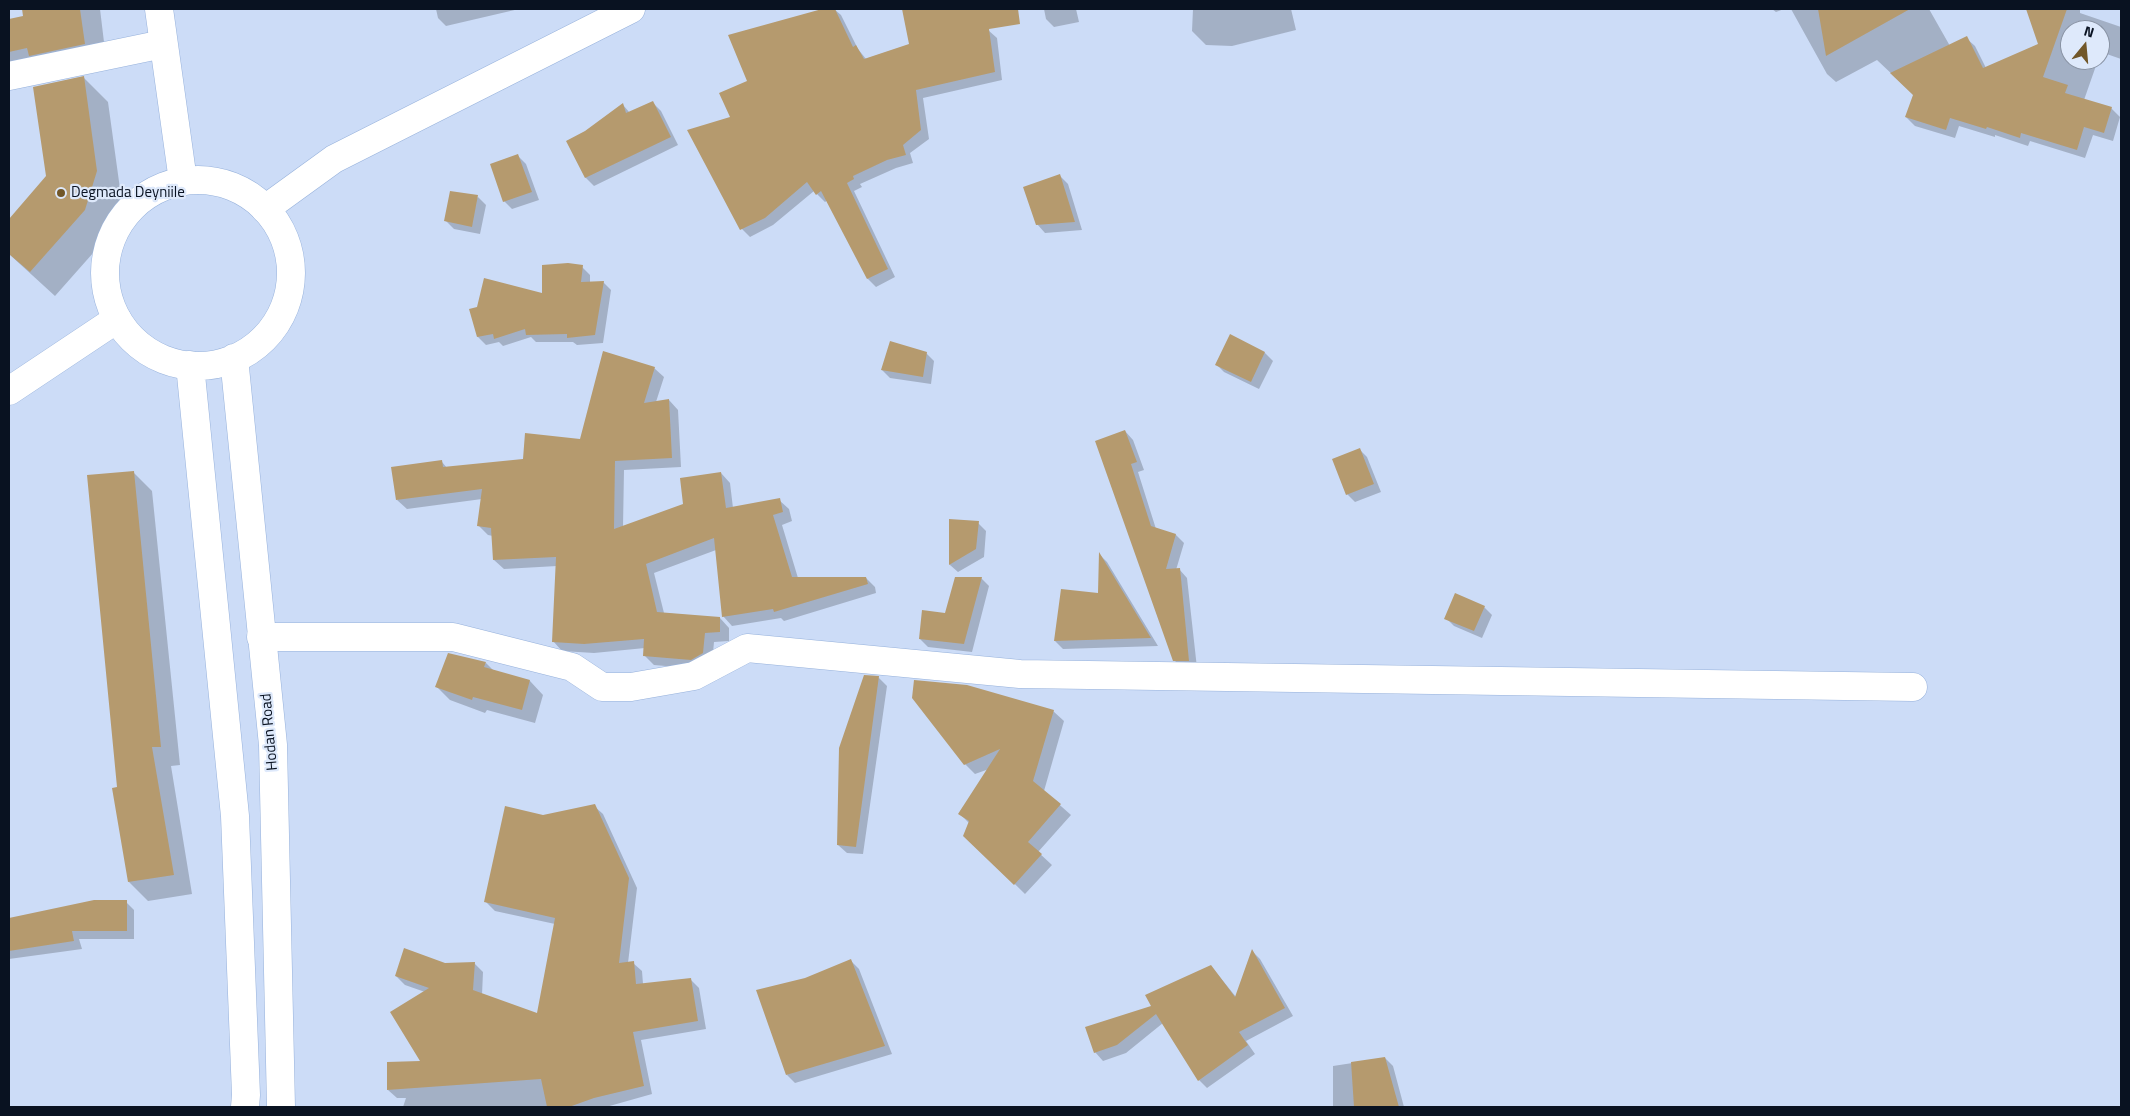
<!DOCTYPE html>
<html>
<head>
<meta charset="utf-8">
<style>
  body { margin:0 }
  #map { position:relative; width:2130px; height:1116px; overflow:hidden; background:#ccdcf7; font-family:"Titillium Web",sans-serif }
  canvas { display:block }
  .frame { position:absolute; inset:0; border:10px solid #091221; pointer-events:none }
  .north { position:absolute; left:2060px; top:20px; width:50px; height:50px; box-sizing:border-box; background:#dee9fb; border:1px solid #8993a4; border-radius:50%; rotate:17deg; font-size:14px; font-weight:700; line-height:20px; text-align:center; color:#091221 }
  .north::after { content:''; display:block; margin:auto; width:18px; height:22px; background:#715729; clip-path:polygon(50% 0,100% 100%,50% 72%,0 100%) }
</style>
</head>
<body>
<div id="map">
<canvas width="2130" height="1116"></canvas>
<div class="frame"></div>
<div class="north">N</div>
</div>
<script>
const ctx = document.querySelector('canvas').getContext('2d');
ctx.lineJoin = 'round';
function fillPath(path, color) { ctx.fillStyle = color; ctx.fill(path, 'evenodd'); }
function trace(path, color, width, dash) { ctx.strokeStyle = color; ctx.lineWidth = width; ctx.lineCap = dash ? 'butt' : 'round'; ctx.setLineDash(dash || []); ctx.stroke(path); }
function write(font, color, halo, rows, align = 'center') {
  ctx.font = font + ' "Titillium Web",sans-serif'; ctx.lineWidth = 4.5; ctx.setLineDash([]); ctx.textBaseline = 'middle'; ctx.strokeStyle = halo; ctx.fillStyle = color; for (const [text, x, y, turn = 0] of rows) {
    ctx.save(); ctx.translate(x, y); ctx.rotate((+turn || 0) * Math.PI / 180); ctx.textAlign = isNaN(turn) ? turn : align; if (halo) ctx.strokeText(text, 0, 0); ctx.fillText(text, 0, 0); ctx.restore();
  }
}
const shadow = new Path2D(`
  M23,9H100L107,67L9,76V20L24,17Z
  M436,9H519L446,26L438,18Z
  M826,9H834L841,15L858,49L866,59L988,30L997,38L1002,80L923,98L929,139L910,153L913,163L896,168L860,184L862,187L854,191L895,277L876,287L868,279L828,200L825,202L814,191L773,225L750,237L742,229L732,118L749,81L729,36Z
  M1044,9H1076L1079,22L1054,27L1046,19Z
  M1193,9H1291L1296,30L1232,46L1206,45L1192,31Z
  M1772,9H1784L1776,12Z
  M1791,9H1929L1950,46L1966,38L1975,46L1986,68L2039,44L2027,9H2080V13L2121,27V59L2101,52L2100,54V30H2070V60H2098L2084,100L2111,108L2120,117L2113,141L2093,135L2085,158L2030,141L2028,146L1995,135V137L1959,126L1955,138L1915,126L1906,117L1914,95L1877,60L1836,82L1827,74Z
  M84,78L108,102L121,196L109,235L55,296L9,254V220L47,177Z
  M653,103L661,111L678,145L594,186L586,178L567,141L585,132L623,105L630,113Z
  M518,156L526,164L539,200L512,209L504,201Z
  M1060,176L1068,184L1082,230L1045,233L1037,224Z
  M478,197L486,205L480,234L454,229L446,221Z
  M582,267L590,275V283L603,282L611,290L603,343L577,345L573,342H536L531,337L503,346L499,342L486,345L478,337L471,310L544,294Z
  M1230,336L1265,353L1273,361L1259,389L1224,372L1216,364Z
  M926,353L934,361L931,384L890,378L882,370Z
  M654,368L664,377L656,402L669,400L678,410L681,467L624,470L623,527L685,505L721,473L730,483L733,508L779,500L789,509L792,521L782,525L798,578H866L875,587L876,593L784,621L781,618L732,626L723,616L716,550L654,573L664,613L720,618L729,628V641L714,642L712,663L701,669L654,665L644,655L645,648L594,653L562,651L553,641L557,566L504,569L494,560L493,536L488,535L479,526L482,499L407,509L397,500L442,462L447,468L524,460L581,440Z
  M1125,431L1133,440L1144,470L1138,472L1156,529L1176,535L1184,543L1176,570L1179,569L1187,578L1197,668H1182L1174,660L1096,442Z
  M1359,449L1367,457L1381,492L1355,502L1347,494Z
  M133,472L152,491L180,765L171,766L192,894L148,901L129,882L113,789L118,788Z
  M951,520L978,523L986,531L984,557L958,572L950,565Z
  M1100,555L1107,562L1158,646L1063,649L1055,641L1099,594Z
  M981,578L989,586L972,652L928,647L920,639Z
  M1484,607L1492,615L1482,638L1454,626L1446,618Z
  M486,663L494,671L530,681L543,695L535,723L487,710L485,713L450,700L436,686Z
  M878,677L887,686L863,854L847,853L838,845Z
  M1053,711L1064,721L1044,791L1071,815L1038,852L1052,865L1025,894L965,835L969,823L959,813L989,769L975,774L965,764Z
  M594,806L603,814L637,888L628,963H633L642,971L643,984L691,980L699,988L706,1029L641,1040L652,1094L606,1107H403L406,1098H397L388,1090L422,1063L425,992L405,985L396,976L445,964L474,963L483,972L482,995L538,1015L555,924L495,911L486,902L543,816Z
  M94,901L126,902L134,910V939H79L82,949L9,959V920Z
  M1253,952L1260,959L1293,1016L1246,1041L1255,1054L1207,1088L1199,1080L1163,1023L1126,1053L1103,1061L1095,1052L1153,1007L1211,966L1236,997Z
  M851,961L859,969L892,1054L795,1083L787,1075Z
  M1385,1058L1393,1066L1404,1107H1333V1066Z`);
const building = new Path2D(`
  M22,9H80L85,44L29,56L27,48L9,52V19L23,16Z
  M822,9H835L853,47L856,45L864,59L909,44L902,9H1018L1020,24L989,29L995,72L916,90L921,130L903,145L906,155L887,160L853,176L854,179L847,183L888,269L867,279L821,191L816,195L807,182L765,218L740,230L687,130L730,117L719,93L747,81L728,35Z
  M1818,9H1910L1826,56Z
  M2026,9H2067L2043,77L2068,85L2065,93L2112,107L2104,133L2084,127L2077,150L2021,133L2020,138L1987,127L1986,129L1950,118L1946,130L1905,117L1913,95L1890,73L1967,36L1983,68L2038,44Z
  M84,76L97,171L85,210L30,272L9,254V219L46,176L33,87Z
  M653,101L671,137L585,178L566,141L585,131L623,103L626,113Z
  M518,154L532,192L503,202L490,164Z
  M1060,174L1075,222L1036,225L1023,187Z
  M450,191L478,195L472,227L444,221Z
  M568,263L583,265L581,282L604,281L595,335L567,338V334L526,335L525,329L494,339L493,334L477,337L469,309L477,307L484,278L542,293V265Z
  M1230,334L1265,352L1251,382L1215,365Z
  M890,341L927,352L923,377L881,370Z
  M603,351L655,367L644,403L669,399L672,458L615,461L614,529L683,504L680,478L721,472L726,508L780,498L783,512L773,515L792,577H866L868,584L774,612L773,609L722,617L714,538L646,564L657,612L720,617V632L705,633L703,653L691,660L643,656L644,639L584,644L552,642L556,557L493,560L491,528L477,526L482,489L396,500L391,467L442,460L443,467L523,459L525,433L580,439Z
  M1125,430L1137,462L1131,464L1151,526L1176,534L1166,569L1180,568L1189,661H1173L1095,441Z
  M1360,448L1374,484L1346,495L1332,459Z
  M134,471L161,747H152L174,875L128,882L112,788L117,787L87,475Z
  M949,519L979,521L976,549L949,565Z
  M1099,552L1151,638L1054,641L1061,589L1098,593Z
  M955,577H982L964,644L919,639L922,610L945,613Z
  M1455,593L1485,606L1474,631L1444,619Z
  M448,653L486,662L484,667L530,680L522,710L473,697L472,700L435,687Z
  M864,675L879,676L856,847L837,845L839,748Z
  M914,680L967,685L1054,710L1033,781L1061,804L1028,842L1042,854L1014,885L963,836L969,821L958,814L1000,749L964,765L912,698Z
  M595,804L629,878L619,963L634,961L636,984L691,978L698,1021L633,1032L644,1086L594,1098L569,1107H547L541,1079L387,1090V1062L420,1061L390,1012L429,988L395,976L404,948L445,963L475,962L473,990L537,1013L555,918L484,902L505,806L543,815Z
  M94,900H127V931H72L74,941L9,951V918Z
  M1252,949L1285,1008L1239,1032L1248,1045L1198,1081L1156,1014L1117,1045L1094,1053L1085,1027L1151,1006L1145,995L1211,965L1235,997Z
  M851,959L885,1046L786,1075L756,990L805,978Z
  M1385,1057L1399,1107H1354L1351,1062Z`);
const minor = new Path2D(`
  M9,76L163,44
  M265,209L334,159L631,9
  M9,391L117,319
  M261,637H453L572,667L602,687H631L694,676L747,648L1020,674L1913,687`);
const major = new Path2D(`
  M159,9L183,181
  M105 273a93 93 0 1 1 186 0a93 93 0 1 1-186 0Z
  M234,358L273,745L281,1107
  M190,365L235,816L246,1095L245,1107`);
const markers = [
  [61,193,5,"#715729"]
];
const poiNames = [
  ["Degmada Deyniile",71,193]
];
const streetNames = [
  ["Hodan Road",270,732,-95]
];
fillPath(shadow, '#0003');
fillPath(building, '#b59a6e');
trace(minor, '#96b1db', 29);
trace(major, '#96b1db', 29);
trace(minor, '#fff', 28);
trace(major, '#fff', 28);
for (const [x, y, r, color] of markers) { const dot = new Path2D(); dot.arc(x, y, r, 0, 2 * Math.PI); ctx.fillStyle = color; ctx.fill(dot); trace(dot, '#dee9fb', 2); }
write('15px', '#091221', '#dee9fb', poiNames, 'left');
write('15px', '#091221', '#dee9fb', streetNames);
</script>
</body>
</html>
